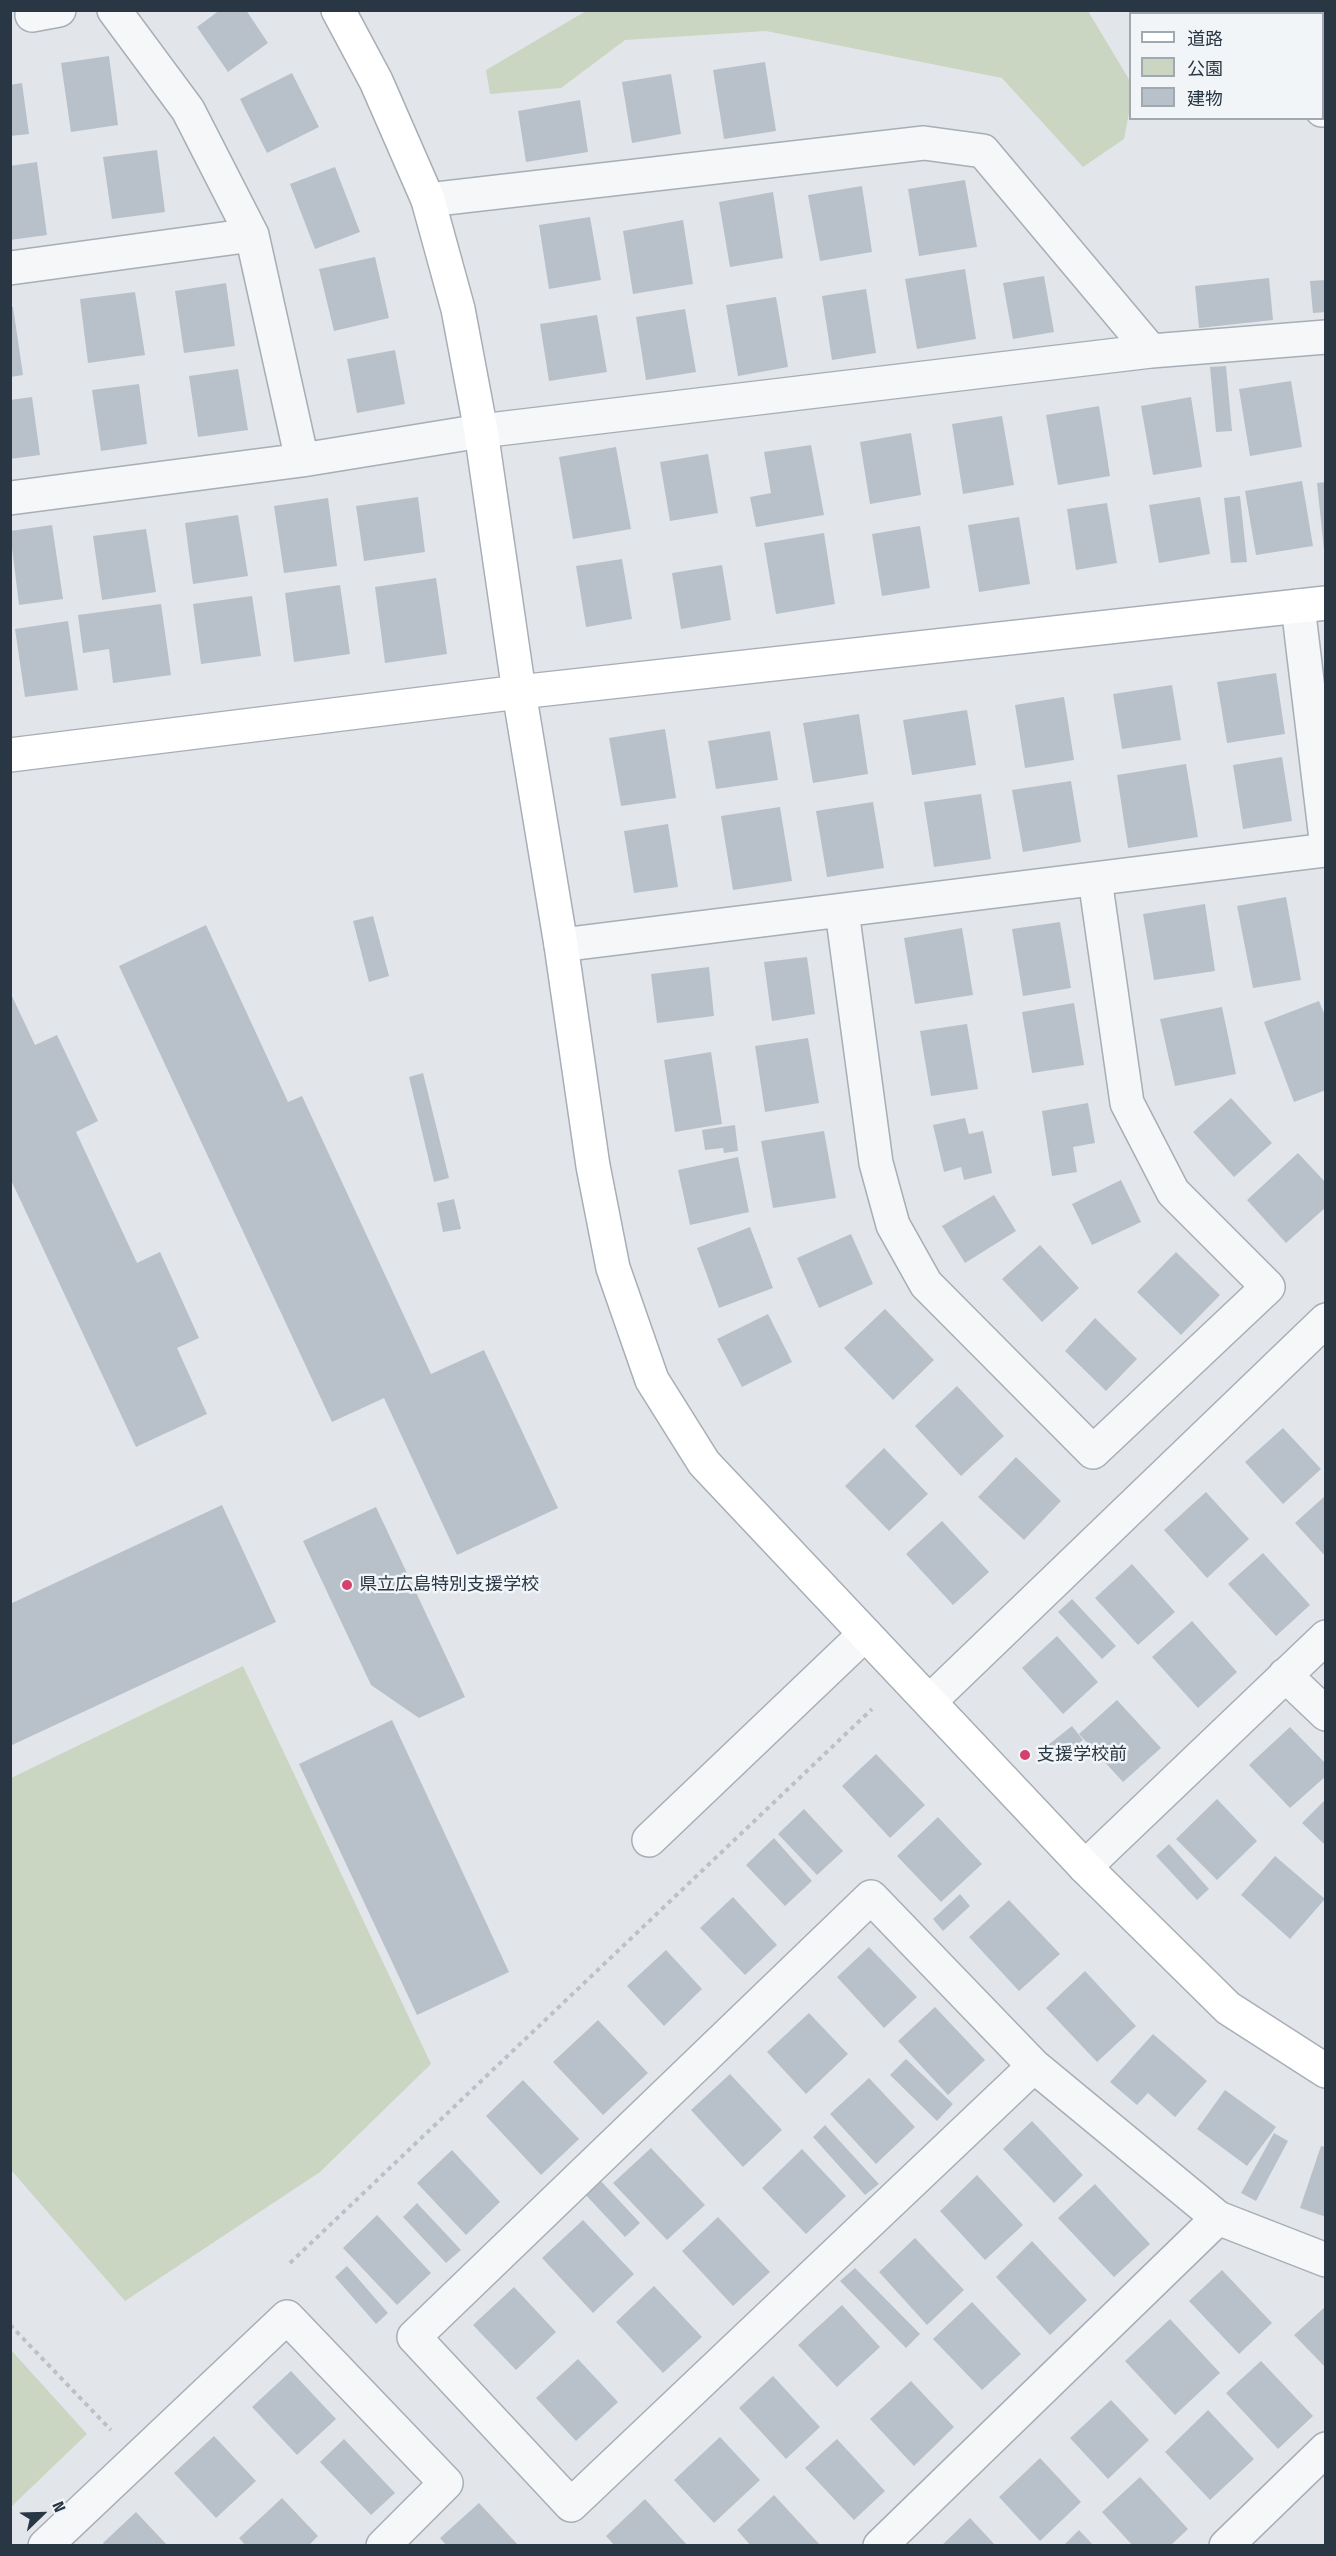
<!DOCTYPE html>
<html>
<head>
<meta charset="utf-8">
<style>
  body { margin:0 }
  #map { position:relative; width:1336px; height:2556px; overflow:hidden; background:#e2e6eb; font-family:"Fira Sans Condensed","Noto Sans JP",sans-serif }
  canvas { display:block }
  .frame { position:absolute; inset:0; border:12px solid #293644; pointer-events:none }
  .legend { position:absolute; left:1129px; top:12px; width:195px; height:108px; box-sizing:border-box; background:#f1f5f8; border:2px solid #a1a9b0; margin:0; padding:8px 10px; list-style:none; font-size:18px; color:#293644 }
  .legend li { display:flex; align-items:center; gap:12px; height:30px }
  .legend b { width:30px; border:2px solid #a1a9b0 }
  .north { position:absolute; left:12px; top:2484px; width:60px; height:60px; -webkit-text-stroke:4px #f1f5f8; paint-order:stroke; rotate:67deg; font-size:16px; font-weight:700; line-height:24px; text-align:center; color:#293644 }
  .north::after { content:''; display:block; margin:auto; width:21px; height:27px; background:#293644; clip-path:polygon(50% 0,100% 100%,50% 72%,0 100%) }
</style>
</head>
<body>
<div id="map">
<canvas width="1336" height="2556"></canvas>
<div class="frame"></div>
<ul class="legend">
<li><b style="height:8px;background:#fff"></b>道路</li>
<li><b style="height:16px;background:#cad5c2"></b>公園</li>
<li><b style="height:16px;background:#b8c0c9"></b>建物</li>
</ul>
<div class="north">N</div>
</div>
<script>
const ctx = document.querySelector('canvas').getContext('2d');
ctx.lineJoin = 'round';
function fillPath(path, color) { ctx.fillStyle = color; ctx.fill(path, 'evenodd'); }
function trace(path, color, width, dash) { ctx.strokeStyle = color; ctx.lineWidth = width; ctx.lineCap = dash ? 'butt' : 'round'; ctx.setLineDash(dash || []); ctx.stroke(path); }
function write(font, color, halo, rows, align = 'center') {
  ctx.font = font + ' "Fira Sans Condensed","Noto Sans JP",sans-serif'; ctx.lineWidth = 5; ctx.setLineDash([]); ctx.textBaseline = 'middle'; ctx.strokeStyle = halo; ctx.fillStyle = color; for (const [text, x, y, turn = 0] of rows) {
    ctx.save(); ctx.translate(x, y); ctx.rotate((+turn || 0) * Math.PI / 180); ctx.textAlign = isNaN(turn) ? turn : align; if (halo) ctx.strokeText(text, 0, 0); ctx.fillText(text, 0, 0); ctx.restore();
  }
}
const green = new Path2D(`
  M586,11H1088L1130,81V108L1124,139L1083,167L1002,78L766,31L625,40L561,88L490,94L486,70Z
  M243,1666L431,2064L320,2172L125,2301L11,2170V1778Z
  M11,2350L87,2434L11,2507Z`);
const building = new Path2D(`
  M220,10H246L268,43L228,72L197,27Z
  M109,56L118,125L71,132L61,63Z
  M765,62L776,131L724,139L713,70Z
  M292,73L319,127L267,153L240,99Z
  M671,74L681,134L632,143L622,82Z
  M22,83L29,134L10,136V85Z
  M580,100L588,152L526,162L518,111Z
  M157,150L165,212L112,219L103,157Z
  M37,162L47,235L10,240V166Z
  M335,167L360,232L315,249L290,184Z
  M965,180L977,247L919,256L908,189Z
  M862,186L872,252L820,261L808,195Z
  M773,192L783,258L730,267L719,202Z
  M590,217L601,280L549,289L539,225Z
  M683,220L693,284L633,294L623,231Z
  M375,257L389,318L334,331L319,269Z
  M965,269L976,339L917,349L905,279Z
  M1044,276L1054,332L1013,339L1003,283Z
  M1269,278L1273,320L1199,328L1195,286Z
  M1326,280V312L1313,313L1310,281Z
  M226,283L235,346L184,353L175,291Z
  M866,289L876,353L832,360L822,296Z
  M135,292L145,355L88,363L80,299Z
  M776,297L788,367L738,376L726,305Z
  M10,307H13L23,375L10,377Z
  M685,309L696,372L646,380L636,317Z
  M597,315L607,372L549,381L540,324Z
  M395,350L405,404L357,413L347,359Z
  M1226,366L1232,431L1216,432L1210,367Z
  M238,369L248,430L198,437L189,376Z
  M1291,381L1302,447L1250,456L1239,389Z
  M139,384L147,444L101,451L92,390Z
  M32,397L40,455L10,459V400Z
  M1191,397L1202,467L1153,475L1141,406Z
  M1099,406L1110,476L1058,485L1046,415Z
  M1002,416L1014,485L963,494L952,424Z
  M911,433L921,495L870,504L860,442Z
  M811,445L824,515L756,527L750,497L771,493L764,452Z
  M616,447L631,529L573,539L559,457Z
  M708,454L718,513L670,521L660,462Z
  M1302,481L1313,546L1256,555L1245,491Z
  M1326,482V550H1324L1317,483Z
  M1240,496L1247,562L1231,563L1224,498Z
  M418,497L425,552L364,561L356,506Z
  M1200,497L1210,554L1159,563L1149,505Z
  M328,498L337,566L284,573L274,506Z
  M1107,503L1117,563L1076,570L1067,509Z
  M238,515L248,576L193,584L185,523Z
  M1019,517L1030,584L979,592L968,525Z
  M52,525L63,599L19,605L10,531Z
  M920,526L930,588L882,596L872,534Z
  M146,529L156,592L102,600L93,536Z
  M824,533L835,604L776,614L764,543Z
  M622,559L632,619L586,627L576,566Z
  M722,565L731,620L681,629L672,573Z
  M436,578L447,654L385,663L375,587Z
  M340,585L350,654L294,662L285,593Z
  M252,596L261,656L201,664L193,604Z
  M161,604L171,675L113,683L109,649L83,653L78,615Z
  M68,621L78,690L25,697L15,629Z
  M1276,673L1285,734L1227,743L1217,682Z
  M1172,685L1181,740L1122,749L1113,694Z
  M1064,697L1074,760L1025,768L1015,705Z
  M967,710L976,765L912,775L903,720Z
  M859,714L868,774L813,783L803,723Z
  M665,729L676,798L621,806L609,738Z
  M770,731L778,780L716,789L708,741Z
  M1282,757L1292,821L1243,829L1233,765Z
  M1186,764L1198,837L1128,848L1117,775Z
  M1071,781L1081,842L1023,852L1012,790Z
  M981,794L991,859L934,867L924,802Z
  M873,802L884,868L827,877L816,811Z
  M780,807L792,881L733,890L721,816Z
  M668,824L678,887L634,893L624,831Z
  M1286,897L1301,980L1253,988L1237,906Z
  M1205,904L1215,971L1154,980L1143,914Z
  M373,916L389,976L369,982L353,921Z
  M1060,922L1071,988L1023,996L1012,929Z
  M206,925L288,1102L302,1096L431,1374L484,1350L558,1508L457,1555L384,1398L332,1422L119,966Z
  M962,928L973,995L915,1004L904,938Z
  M807,957L815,1014L772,1021L764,962Z
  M709,967L714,1016L657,1023L651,974Z
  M10,992L35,1045L57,1035L98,1121L76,1132L137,1263L160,1252L199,1338L177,1348L207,1414L136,1447L10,1178Z
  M1319,1001L1326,1018V1090L1294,1102L1264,1022Z
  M1074,1003L1084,1065L1032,1073L1022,1012Z
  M1222,1007L1236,1074L1175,1086L1160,1019Z
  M967,1024L978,1089L931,1096L920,1031Z
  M808,1038L819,1103L765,1112L755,1046Z
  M711,1052L722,1124L675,1132L664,1060Z
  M423,1073L449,1178L434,1182L409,1077Z
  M1231,1098L1272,1143L1234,1177L1193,1132Z
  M1088,1103L1095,1143L1073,1147L1077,1172L1052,1176L1042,1111Z
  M965,1118L969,1134L983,1131L992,1173L964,1180L961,1167L944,1172L933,1125Z
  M735,1125L738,1151L724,1153L723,1148L705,1150L702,1130Z
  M824,1131L836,1198L773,1208L761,1141Z
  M1298,1153L1326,1183V1207L1286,1243L1247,1200Z
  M738,1157L749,1212L690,1225L678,1170Z
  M1121,1180L1141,1222L1092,1245L1072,1204Z
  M994,1195L1016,1231L965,1263L942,1226Z
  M454,1199L461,1229L443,1232L437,1203Z
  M750,1227L773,1288L719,1308L697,1248Z
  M851,1234L873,1284L819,1308L797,1258Z
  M1040,1245L1079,1288L1042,1322L1002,1279Z
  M1176,1252L1220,1295L1181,1335L1137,1292Z
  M885,1309L934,1360L893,1400L844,1348Z
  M768,1314L792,1362L742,1387L717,1339Z
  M1095,1318L1137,1359L1106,1391L1065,1351Z
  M957,1386L1004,1436L961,1476L915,1426Z
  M1283,1428L1321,1469L1283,1504L1245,1462Z
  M884,1448L928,1494L889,1531L845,1486Z
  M1016,1457L1061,1501L1024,1540L978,1497Z
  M1206,1492L1249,1539L1207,1578L1164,1530Z
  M1326,1495V1557L1295,1523Z
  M222,1505L276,1622L10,1746V1604Z
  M376,1507L465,1697L419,1718L371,1685L303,1541Z
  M942,1521L989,1572L953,1605L906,1554Z
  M1263,1553L1310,1605L1276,1636L1228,1584Z
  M1132,1564L1175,1612L1138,1645L1095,1598Z
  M1072,1599L1116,1646L1102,1659L1058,1612Z
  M1192,1621L1237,1672L1198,1708L1152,1657Z
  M1057,1636L1098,1682L1063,1714L1022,1668Z
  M1117,1700L1161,1748L1123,1782L1079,1734Z
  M392,1720L509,1972L417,2015L299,1764Z
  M1072,1726L1083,1740L1059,1759L1048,1745Z
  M1290,1727L1326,1764V1776L1290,1808L1249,1765Z
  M876,1754L925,1805L890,1838L842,1786Z
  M1217,1799L1257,1841L1217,1880L1176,1839Z
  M1326,1799V1846L1302,1823Z
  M804,1809L843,1851L817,1875L778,1834Z
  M938,1817L982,1864L941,1902L897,1856Z
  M774,1838L812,1881L785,1906L746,1865Z
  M1169,1844L1209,1889L1197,1900L1156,1856Z
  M1275,1856L1325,1899L1290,1939L1241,1895Z
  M960,1894L970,1906L943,1931L933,1919Z
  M733,1897L777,1945L745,1975L700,1928Z
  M1009,1900L1060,1954L1019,1991L969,1937Z
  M869,1947L917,1997L884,2028L837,1977Z
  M666,1950L702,1989L664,2026L627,1986Z
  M1085,1971L1136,2026L1097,2062L1046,2008Z
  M935,2007L985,2060L948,2095L898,2041Z
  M809,2013L848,2054L806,2094L767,2052Z
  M598,2020L648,2073L603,2115L553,2062Z
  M1153,2034L1207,2081L1175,2117L1148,2093L1137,2105L1110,2082Z
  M906,2059L953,2104L937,2121L890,2075Z
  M730,2074L782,2130L743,2167L691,2110Z
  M869,2078L915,2127L876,2164L830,2114Z
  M523,2080L579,2139L541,2175L486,2116Z
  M1225,2090L1276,2127L1247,2166L1197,2129Z
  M1032,2121L1083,2175L1054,2203L1003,2149Z
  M825,2125L879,2184L865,2195L813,2137Z
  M1274,2133L1288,2141L1256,2201L1241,2193Z
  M1321,2146L1326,2147V2217L1300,2208Z
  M651,2148L705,2205L667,2240L613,2183Z
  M802,2149L846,2196L806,2234L762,2188Z
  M452,2150L500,2202L466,2235L417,2183Z
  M977,2175L1023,2225L985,2260L940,2211Z
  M599,2179L640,2223L625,2237L584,2193Z
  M1095,2184L1150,2244L1114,2277L1058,2218Z
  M417,2203L461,2250L446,2263L403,2217Z
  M377,2215L431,2273L397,2305L343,2248Z
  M718,2217L770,2272L733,2306L682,2251Z
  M583,2220L634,2274L593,2313L542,2258Z
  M915,2238L964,2290L927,2325L879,2272Z
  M1032,2241L1087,2300L1050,2335L996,2277Z
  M347,2266L388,2313L376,2324L335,2277Z
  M855,2268L920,2334L906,2348L840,2281Z
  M1222,2270L1272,2323L1239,2354L1189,2301Z
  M654,2286L702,2337L663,2373L616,2322Z
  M514,2287L556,2332L516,2370L473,2325Z
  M972,2302L1021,2354L982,2390L933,2339Z
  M842,2305L880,2347L837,2387L798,2345Z
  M1326,2306V2368L1294,2335Z
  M1170,2319L1220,2373L1175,2415L1125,2361Z
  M578,2359L618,2402L576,2441L536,2398Z
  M1261,2361L1313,2416L1278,2449L1226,2393Z
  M291,2371L336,2419L297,2455L252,2407Z
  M773,2376L820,2427L786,2459L739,2408Z
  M911,2381L954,2427L914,2466L870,2419Z
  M1111,2400L1149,2440L1108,2479L1070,2438Z
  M1208,2410L1254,2459L1210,2500L1165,2452Z
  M214,2436L256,2481L216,2518L174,2473Z
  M720,2437L760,2480L714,2523L674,2480Z
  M344,2439L395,2493L371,2515L320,2462Z
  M837,2439L885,2491L854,2520L805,2468Z
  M1040,2458L1081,2502L1040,2541L999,2497Z
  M1140,2477L1188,2529L1170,2546H1133L1102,2512Z
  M774,2495L821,2546H751L737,2530Z
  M282,2498L318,2536L308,2546H246L239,2538Z
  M645,2499L688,2546H615L606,2536Z
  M479,2503L519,2546H447L440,2538Z
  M136,2512L168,2546H105L103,2543Z
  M970,2518L996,2546H941Z
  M1079,2530L1094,2546H1063Z`);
const path = new Path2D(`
  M290,2263L872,1709
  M10,2325L111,2430`);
const street = new Path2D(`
  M114,10L188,110L252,235L302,460
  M1160,14L1161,10
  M32,15L59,10
  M1322,110H1326
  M428,200L924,143L983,151L1151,351
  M10,268L252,235
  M10,498L302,460L481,431L1151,351L1326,337
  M1298,606L1326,839
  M842,911L876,1163L893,1225L926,1284L1093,1452L1268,1287L1173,1192L1127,1103L1095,879
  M561,945L1326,850
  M1285,1675L1326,1714
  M930,1701L1326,1320
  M649,1840L865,1634
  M1085,1867L1326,1637
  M1034,2066L571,2505L414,2337L871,1897L1034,2066L1218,2218L1326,2260
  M45,2546L287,2317L446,2483L383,2546
  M880,2546L1218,2218
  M1226,2546L1326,2449`);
const secondary = new Path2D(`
  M338,10L376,81L428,200L458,309L481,431L519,692L561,945L593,1166L613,1268L652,1380L704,1463L1085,1867L1228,2008L1326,2071
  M10,755L519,692L1326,603`);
const markers = [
  [347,1585,6,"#d5416c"],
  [1025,1755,6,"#d5416c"]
];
const poiNames = [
  ["県立広島特別支援学校",359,1585],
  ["支援学校前",1037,1755]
];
fillPath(green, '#cad5c2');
fillPath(building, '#b8c0c9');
trace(street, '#a7aeb6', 36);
trace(secondary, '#a7aeb6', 36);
trace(path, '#bcc1c6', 4, [4.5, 4.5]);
trace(street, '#f5f7f9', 33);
trace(secondary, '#fff', 33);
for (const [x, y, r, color] of markers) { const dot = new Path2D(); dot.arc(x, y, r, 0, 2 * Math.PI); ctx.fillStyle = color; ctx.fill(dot); trace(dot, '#f1f5f8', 2); }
write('18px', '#293644', '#f1f5f8', poiNames, 'left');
</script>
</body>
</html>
